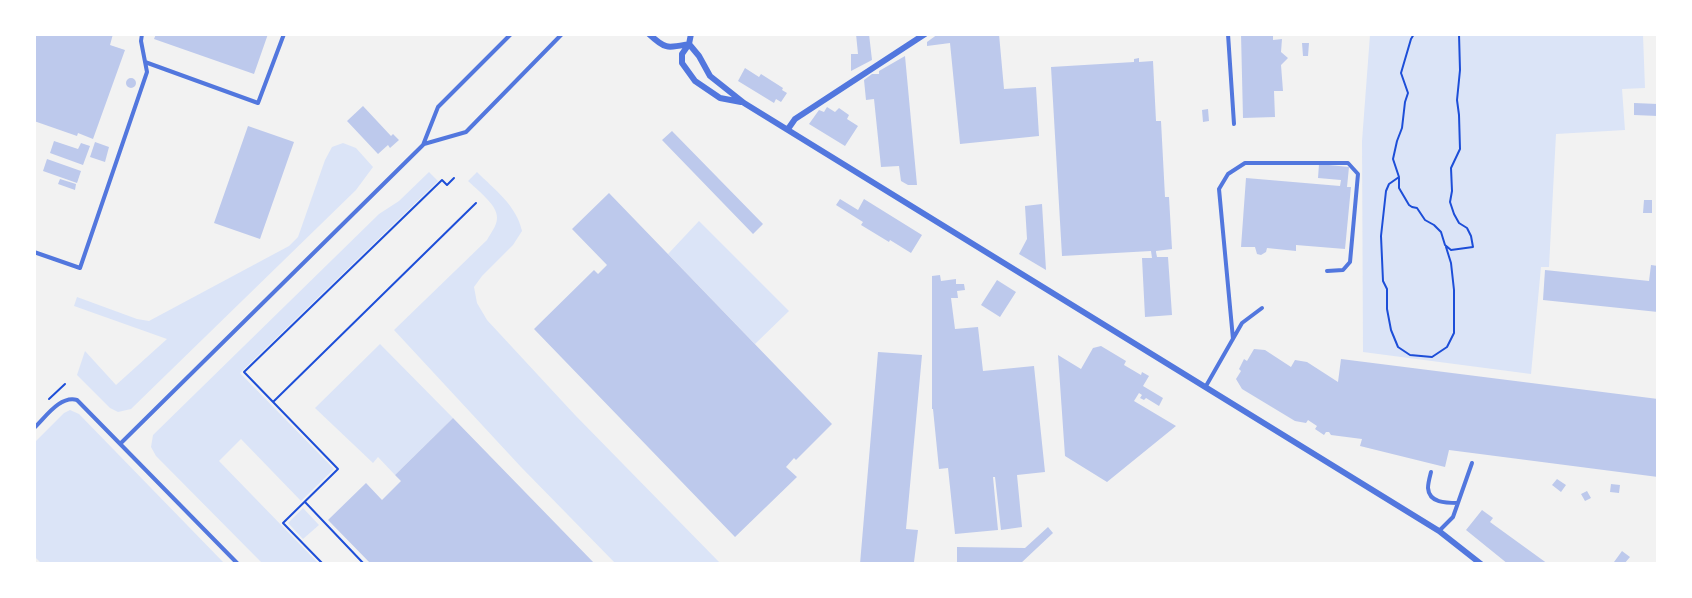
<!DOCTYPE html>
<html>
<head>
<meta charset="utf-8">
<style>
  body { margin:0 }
  #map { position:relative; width:1692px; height:598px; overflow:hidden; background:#f2f2f2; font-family:"Source Serif 4",serif }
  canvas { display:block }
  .frame { position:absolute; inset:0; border:36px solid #fff; pointer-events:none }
</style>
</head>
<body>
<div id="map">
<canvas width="1692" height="598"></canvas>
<div class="frame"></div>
</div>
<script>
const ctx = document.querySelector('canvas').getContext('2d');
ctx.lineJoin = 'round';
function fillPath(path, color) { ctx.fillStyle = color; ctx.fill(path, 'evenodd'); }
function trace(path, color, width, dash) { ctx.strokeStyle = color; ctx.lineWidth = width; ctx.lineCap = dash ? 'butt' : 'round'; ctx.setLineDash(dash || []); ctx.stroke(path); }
const green = new Path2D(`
  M1370,35H1643L1645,88L1622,89L1625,130L1556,134L1549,267H1541L1531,374L1363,352L1362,141Z
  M343,143L356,148L373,167L356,190L131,409L118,412L110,408L77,375L85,351L116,385L167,339L74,306L77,297L137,319L149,321L289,246L298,237L325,160L332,147Z
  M429,172L438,181L240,373L334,469L301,501L241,439L219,461L318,563H262L156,456L151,447L153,435L379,214L399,201Z
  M477,172C494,189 517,206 522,231L513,245L482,276L474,287L477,303L487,320L575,415L720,563H615L521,467L394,330L487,240C490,234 497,226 497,218C498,205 476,189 468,181Z
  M699,221L789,311L755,344L668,254Z
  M380,344L453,418L395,475L378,457L373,463L315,408Z
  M70,410L79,414L224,563H41L35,557V442L64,413Z
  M303,508L319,525L303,539L288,523Z`);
const building = new Path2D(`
  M34,34H113L110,45L125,50L93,139L78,133L77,136L34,121Z
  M156,34H268L254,74L154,39Z
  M856,34H869L872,60L851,71V54H858Z
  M938,34H999L1004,89L1036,87L1039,136L960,144L950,43L927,46V42Z
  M1241,34H1273V40L1282,39L1281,52L1288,58L1281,65L1283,91H1274L1275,117L1243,118Z
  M1302,43H1309L1308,56H1303Z
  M905,56L917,185H908L901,181L899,166L881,167L874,99L866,100L864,80L872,74H879V71Z
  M1139,58V62L1153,61L1156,121H1161L1165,197H1169L1172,249L1156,251V252L1157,257H1168L1172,315L1145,317L1142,258H1152L1151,251L1062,256L1051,67L1134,62V59Z
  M745,68L759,77L761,74L783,88L782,90L787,93L781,102L776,99L774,103L738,81Z
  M126 83a5 5 0 1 1 10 0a5 5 0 1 1-10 0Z
  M1634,103L1658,104V116L1634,115Z
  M363,106L391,136L393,134L399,140L390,148L388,145L378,154L347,121Z
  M827,107L835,112L839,108L849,115L847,119L858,126L845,146L809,124L819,110L824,112Z
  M1208,109L1209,121L1203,122L1202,110Z
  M248,126L294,142L260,239L214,223Z
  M672,131L763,224L753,234L662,140Z
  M54,141L78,149L81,143L90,146L83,165L50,153Z
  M95,142L109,147L105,162L90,157Z
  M47,159L81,171L77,183L43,171Z
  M1319,164L1349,167L1347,187H1351L1345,249L1296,245V251L1267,248L1266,252L1261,255L1257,254L1255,247H1241L1246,178L1340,186L1341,180L1318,178Z
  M60,179L76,184L75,190L58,184Z
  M609,193L832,424L796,460L794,458L786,467L797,477L735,537L534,329L594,270L598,274L607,265L572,229Z
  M840,199L858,210L864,199L922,235L911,253L890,240L889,242L861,225L863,222L836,205Z
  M1644,200H1652V213H1643Z
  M1042,204L1046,270L1019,254L1027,239L1025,206Z
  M1651,265L1658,266V312L1543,300L1545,270L1649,281Z
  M940,275L941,281L956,279V284H964L965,290L957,291L958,298H951L955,329L978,327L983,371L1034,366L1045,472L1017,475L1022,527L1001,530L995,477H993L998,530L955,534L948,468L939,469L933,409H932V276Z
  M997,280L1016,292L1000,317L981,305Z
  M1101,346L1126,361L1124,365L1141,375L1142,372L1149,376L1143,386L1163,398L1159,406L1146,398L1144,400L1140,398L1142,395L1139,393L1134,401L1176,426L1107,482L1065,456L1058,355L1081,369L1093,348Z
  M1254,349L1265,350L1291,367L1295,360L1307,362L1338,382L1341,359L1658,399V477L1449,450L1445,467L1360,446L1362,439L1331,435L1329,432H1326L1324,435L1315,429L1317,426L1308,420L1306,423L1295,421L1242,389L1236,379L1241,371L1239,369L1244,359L1247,361Z
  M878,352L922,355L906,529L918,530L914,562L860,564Z
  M453,418L595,564H371L328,520L366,483L382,500L401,481L395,475Z
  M1557,479L1566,485L1561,492L1552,485Z
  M1611,484L1620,485L1619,493L1610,492Z
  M1587,491L1591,498L1585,501L1581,494Z
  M1482,510L1493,518L1490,522L1548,564H1508L1466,530Z
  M1048,527L1053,533L1020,564H957V547L1025,548Z
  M1622,551L1630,557L1624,564H1615L1614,562Z`);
const path = new Path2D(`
  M1414,34L1411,39L1401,73L1408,93L1405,102L1402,128L1397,141L1393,159L1399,177V188L1409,205L1412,207L1417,208L1425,220L1434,225L1441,232L1445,245L1451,250L1473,247L1471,236L1467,228L1459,223L1454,214L1450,202L1452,191L1451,168L1460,149L1459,115L1457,100L1460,70L1459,34
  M1399,177L1389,184L1386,191L1381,236L1383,281L1387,289V309L1391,330L1398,347L1410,355L1432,357L1447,347L1454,333V290L1451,263L1446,247
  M49,399L65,384
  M273,402L476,203
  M305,502L364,564
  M323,564L283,523L338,469L244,372L442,180L447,185L454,178`);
const service = new Path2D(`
  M1228,34L1234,124
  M145,62L258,103L284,34
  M424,144L466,132L562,34
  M34,252L80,268L147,72L141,41L142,34
  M1233,339L1219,189L1228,174L1245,163H1348L1358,174L1350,262L1343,270L1327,271
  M1206,386L1242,323L1262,308
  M34,428C45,418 60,395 77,400L238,564
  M121,443L423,145L438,107L511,34
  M1431,472C1430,476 1428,483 1428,488C1429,503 1446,503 1458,503
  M1439,531L1453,517L1472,463`);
const minor = new Path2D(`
  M649,34C666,50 668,48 689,44
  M691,34L689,44L682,54V63L695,81L720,98L741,102
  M689,44L699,56L710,76L744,103L1439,531L1481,564
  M788,129L795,119L925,34`);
fillPath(green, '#dbe4f7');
fillPath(building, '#bdc9ec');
trace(path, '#1d4ed8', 2);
trace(service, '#5277de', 4);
trace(minor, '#5277de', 6);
</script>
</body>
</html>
